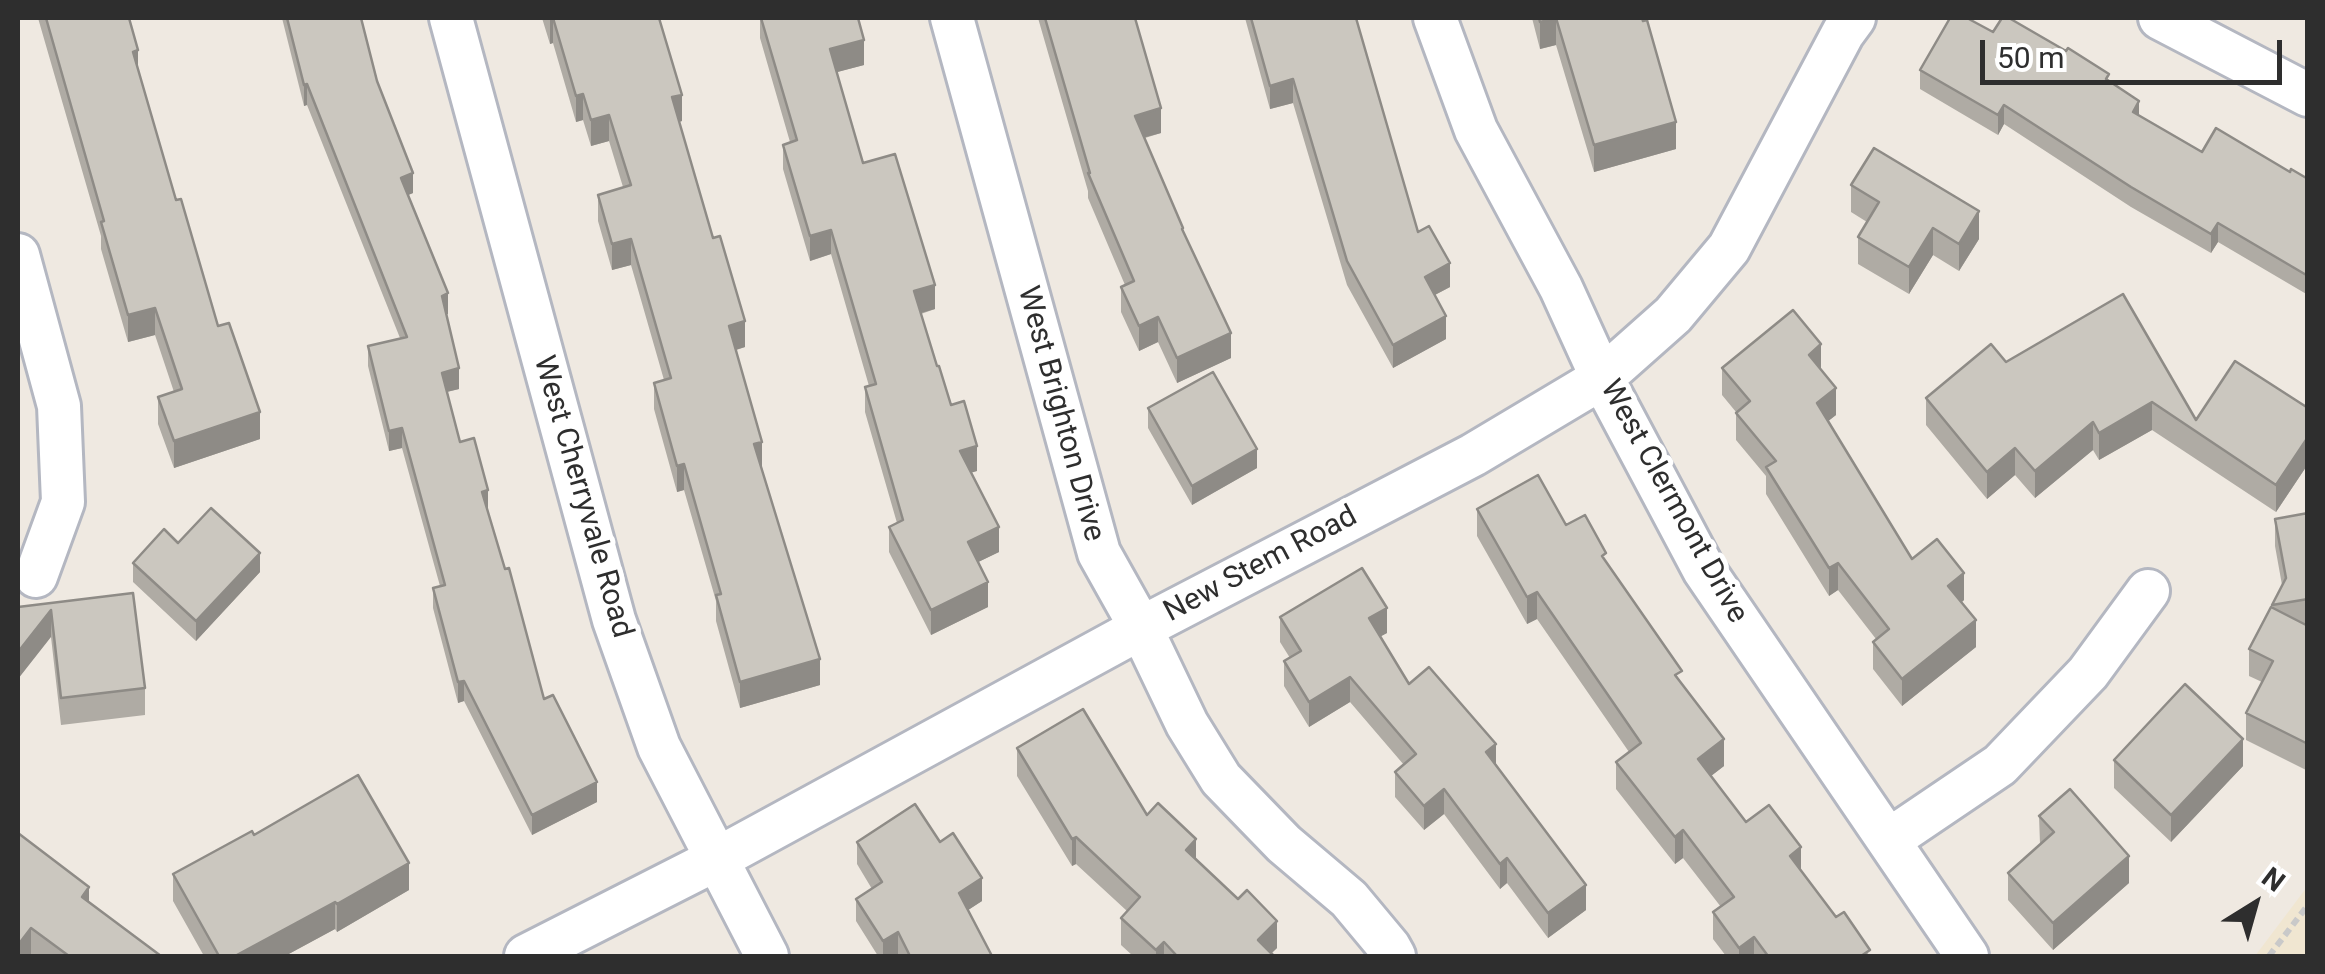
<!DOCTYPE html>
<html>
<head>
<meta charset="utf-8">
<style>
  body { margin:0 }
  #map { position:relative; width:2325px; height:974px; overflow:hidden; background:#efe9e1; font-family:Roboto,sans-serif }
  canvas { display:block }
  .frame { position:absolute; inset:0; border:20px solid #2e2e2e; pointer-events:none }
  .north { position:absolute; left:2205px; top:854px; width:100px; height:100px; -webkit-text-stroke:8px #fff; paint-order:stroke; rotate:37deg; font-size:28px; font-weight:700; line-height:40px; text-align:center; color:#2e2e2e }
  .north::after { content:''; display:block; margin:auto; width:35px; height:45px; background:#2e2e2e; clip-path:polygon(50% 0,100% 100%,50% 72%,0 100%) }
  .scale { position:absolute; left:1980px; top:40px; width:302px; height:45px; box-sizing:border-box; border:5px solid #2e2e2e; border-top:0; padding-left:12px; font-size:30px; line-height:35px; white-space:nowrap; color:#2e2e2e; -webkit-text-stroke:8px #fff; paint-order:stroke }
</style>
</head>
<body>
<div id="map">
<canvas width="2325" height="974"></canvas>
<div class="frame"></div>
<div class="north">N</div>
<div class="scale">50 m</div>
</div>
<script>
const ctx = document.querySelector('canvas').getContext('2d');
ctx.lineJoin = 'round';
function fillPath(path, color) { ctx.fillStyle = color; ctx.fill(path, 'evenodd'); }
function trace(path, color, width, dash) { ctx.strokeStyle = color; ctx.lineWidth = width; ctx.lineCap = dash ? 'butt' : 'round'; ctx.setLineDash(dash || []); ctx.stroke(path); }
function write(font, color, halo, rows, align = 'center') {
  ctx.font = font + ' Roboto,sans-serif'; ctx.lineWidth = 10; ctx.setLineDash([]); ctx.textBaseline = 'middle'; ctx.strokeStyle = halo; ctx.fillStyle = color; for (const [text, x, y, turn = 0] of rows) {
    ctx.save(); ctx.translate(x, y); ctx.rotate((+turn || 0) * Math.PI / 180); ctx.textAlign = isNaN(turn) ? turn : align; if (halo) ctx.strokeText(text, 0, 0); ctx.fillText(text, 0, 0); ctx.restore();
  }
}
const education = new Path2D(`
  M2307,887V956H2255Z`);
const path = new Path2D(`
  M2269,956L2308,905`);
const minor = new Path2D(`
  M451,18L614,620L659,747L767,956
  M952,18L1099,553L1141,628L1187,724L1221,779L1284,844L1349,899L1389,947L1394,956
  M1435,18L1476,130L1561,288L1602,378L1704,570L1967,956
  M2160,18L2308,95
  M18,255L59,406L63,502L36,576
  M1889,840L2000,765L2088,673L2148,591
  M526,956L715,860L1141,628L1473,455L1602,378L1673,315L1729,248L1843,33L1854,18`);
const wall = new Path2D(`
  M38,18H129L138,70L176,200L218,326L260,439L174,468L158,424V397L174,392L155,335L128,342L101,249V236Z
  M282,18H361L377,81L413,193L408,195L448,314H446L459,389L447,392L460,442L488,510L544,699L597,802L532,835L464,701L458,703L433,608V588L440,586L402,448L389,451L368,366V346L400,338L307,105L304,106Z
  M542,18H645L682,121L679,122L745,347L736,350L762,468L820,685L740,708L716,621V601L684,490L677,492L654,409V383L664,380L631,265L612,270L598,221V195L623,187L609,141L591,146L583,120L576,122L553,43L550,44Z
  M760,18H858L864,65L837,72L863,163L935,309L921,314L937,366L977,471L971,472L999,552L978,562L988,607L931,635L889,552V527L897,523L865,412V387L869,386L831,254L810,261L783,169V145L790,142L760,38Z
  M1038,18H1135L1161,133L1145,138L1183,233L1231,358L1177,383L1158,342L1139,351L1121,312V287L1125,285L1088,198V191Z
  M1245,18H1356L1418,232L1450,287L1435,295L1446,339L1393,368L1347,285L1293,103L1270,109Z
  M1532,18H1642L1676,149L1594,172L1556,45L1540,49Z
  M1993,32L2066,51L2109,81L2139,116L2202,152L2290,172L2308,179V295L2218,242L2211,253L2131,207L2004,124L1998,135L1920,89V70Z
  M1851,185L1979,239L1959,271L1933,255L1909,294L1858,264V237L1867,222L1851,212Z
  M2123,294L2196,420L2308,408V464L2276,512L2152,430L2099,460L2093,450L2035,498L2015,475L1987,499L1926,425V398L2006,362Z
  M1722,368L1821,370L1836,415L1828,421L1912,559L1964,600L1962,602L1976,647L1902,706L1873,669V642L1876,639L1838,590L1829,596L1766,494V476L1736,440V412L1722,395Z
  M1148,408L1257,468L1192,505L1148,428Z
  M1477,509L1566,525L1606,562L1682,684L1724,766L1711,776L1746,822L1801,870L1836,917L1870,956H1726L1713,939V912L1721,907L1683,858L1675,864L1616,789V762L1629,752L1537,619L1527,624L1477,536Z
  M2308,513V771L2246,740V713L2262,682L2249,676V649L2272,608L2282,585L2275,546V519Z
  M178,543L260,572L196,641L133,582V563Z
  M133,593L145,688V715L61,725L51,637L18,607Z
  M1280,617L1387,633L1380,636L1409,684L1496,764L1586,910L1548,938L1507,883L1500,889L1444,814L1424,830L1395,797V772L1404,765L1350,702L1309,727L1284,686V661L1290,658L1280,642Z
  M1017,748L1147,815L1196,860L1277,948L1271,954L1274,956H1133L1121,945V918L1127,911L1076,864L1072,866L1017,776Z
  M2114,760L2243,766L2171,842L2114,788Z
  M2039,816L2129,883L2053,950L2008,900V873L2040,844Z
  M18,833L89,902L161,956H33L31,955L29,956H18Z
  M254,835L409,890L337,932L335,929L285,956H204L173,901V874Z
  M857,842H940L982,901L968,910L992,956H899L898,955L895,956H878L856,921V899L872,889L857,864Z`);
const shadedWall = new Path2D(`
  M550,18H553V43L550,44Z
  M1556,18V45L1540,49V22Z
  M864,40V65L830,74V49Z
  M138,50V77L133,52Z
  M1293,79V103L1270,109V86Z
  M307,84V105L304,106V85Z
  M583,94V120L576,122V96Z
  M682,95V121L672,124V97Z
  M2139,101V120L2133,112Z
  M2004,105V124L1998,135V115Z
  M1161,108V133L1135,140V116Z
  M609,115V141L591,146V120Z
  M1676,122V149L1594,172V145Z
  M413,173V193L401,198V178Z
  M1979,211V239L1959,271V244Z
  M2218,223V242L2211,253V234Z
  M1933,228V255L1909,294V267Z
  M831,230V254L810,261V236Z
  M631,239V265L612,270V244Z
  M1450,263V287L1425,300V277Z
  M935,285V309L914,315V291Z
  M448,293V314L442,316V296Z
  M155,308V335L128,342V315Z
  M1446,316V339L1393,368V345Z
  M1158,317V342L1139,351V326Z
  M745,321V347L729,352V326Z
  M1231,333V358L1177,383V358Z
  M1821,344V371L1809,355Z
  M459,368V389L442,393V373Z
  M1836,388V415L1817,430V403Z
  M2152,402V430L2099,460V433Z
  M260,412V439L174,468V441Z
  M2093,422V450L2035,498V471Z
  M402,428V448L389,451V431Z
  M2308,437V464L2276,512V485Z
  M762,442V468L754,471V444Z
  M977,446V471L960,476V451Z
  M2015,448V475L1987,499V472Z
  M1257,449V468L1192,505V486Z
  M684,464V490L677,492V466Z
  M488,490V510L482,512V492Z
  M999,527V552L968,567V542Z
  M260,553V572L196,641V621Z
  M1838,563V590L1829,596V568Z
  M1964,573V600L1948,613V586Z
  M988,582V607L931,635V610Z
  M1537,592V619L1527,624V597Z
  M1387,608V633L1369,643V618Z
  M51,610V637L18,679V652Z
  M1976,620V647L1902,706V679Z
  M820,659V685L740,708V682Z
  M1350,677V702L1309,727V702Z
  M464,681V701L458,703V682Z
  M1724,739V766L1698,786V759Z
  M2243,739V766L2171,842V815Z
  M1496,744V769L1486,752Z
  M597,782V802L532,835V815Z
  M1444,789V814L1424,830V806Z
  M1683,830V858L1675,864V837Z
  M1076,837V864L1072,866V839Z
  M1196,839V866L1186,850Z
  M1801,847V874L1790,856Z
  M2129,856V883L2053,950V923Z
  M1507,858V883L1500,889V864Z
  M409,863V890L337,932V904Z
  M982,878V901L959,916V893Z
  M1586,885V910L1548,938V913Z
  M89,887V914L82,897Z
  M335,902V929L285,956H235Z
  M1277,921V948L1268,956L1258,940Z
  M31,928V955L29,956H18V945Z
  M898,932V955L895,956H883V941Z
  M1754,937V956H1739V948Z
  M1164,942V956H1156V950Z`);
const building = new Path2D(`
  M46,18H129L138,50L133,52L176,200L181,199L218,326L229,323L260,412L174,441L158,397L182,389L155,308L128,315L101,222L104,221Z
  M287,18H361L377,81L413,173L401,178L448,293L442,296L459,368L442,373L460,442L474,438L488,490L482,492L505,569L509,568L544,699L553,695L597,782L532,815L464,681L458,682L433,588L445,585L402,428L389,431L368,346L407,337L307,84L304,85Z
  M553,18H659L682,95L672,97L713,238L720,236L745,321L729,326L762,442L754,444L820,659L740,682L716,595L721,594L684,464L677,466L654,383L671,378L631,239L612,244L598,195L631,185L609,115L591,120L583,94L576,96Z
  M761,18H858L864,40L830,49L863,163L895,154L935,285L914,291L937,366H939L951,405L964,401L977,446L960,451L999,527L968,542L988,582L931,610L889,527L903,520L865,387L876,384L831,230L810,236L783,145L797,140Z
  M1045,18H1135L1161,108L1135,116L1183,228L1182,229L1231,333L1177,358L1158,317L1139,326L1121,287L1134,281L1088,173H1090Z
  M1251,18H1356L1418,232L1429,226L1450,263L1425,277L1446,316L1393,345L1347,261L1293,79L1270,86Z
  M1539,18H1642L1643,21L1647,20L1676,122L1594,145L1556,18L1540,22Z
  M1950,18H1967L1993,32L2002,18H2009L2066,51L2068,48L2109,74L2106,79L2139,101L2133,112L2202,152L2216,128L2290,172L2291,169L2308,179V276L2218,223L2211,234L2131,187L2004,105L1998,115L1920,70Z
  M1874,148L1979,211L1959,244L1933,228L1909,267L1858,237L1879,202L1851,185Z
  M2123,294L2196,420L2235,361L2308,408V437L2276,485L2152,402L2099,433L2093,422L2035,471L2015,448L1987,472L1926,398L1991,344L2006,362Z
  M1793,310L1821,344L1809,355L1836,388L1817,403L1912,559L1937,539L1964,573L1948,586L1976,620L1902,679L1873,642L1889,629L1838,563L1829,568L1766,467L1776,461L1736,413L1750,401L1722,368Z
  M1213,372L1257,449L1192,486L1148,408Z
  M1538,475L1566,525L1585,515L1606,553L1602,556L1682,671L1675,675L1724,739L1698,759L1746,822L1769,805L1801,847L1790,856L1836,917L1844,912L1870,950L1861,956H1768L1754,937L1739,948L1713,912L1734,897L1683,830L1675,837L1616,762L1641,743L1537,592L1527,597L1477,509Z
  M211,508L260,553L196,621L133,563L164,529L178,543Z
  M2308,513V599L2272,605L2286,578L2275,519Z
  M1362,568L1387,608L1369,618L1409,684L1429,667L1496,744L1486,752L1586,885L1548,913L1507,858L1500,864L1444,789L1424,806L1395,772L1416,754L1350,677L1309,702L1284,661L1301,651L1280,617Z
  M133,593L145,688L61,698L51,610L18,652V607Z
  M2271,607L2308,626V744L2246,713L2273,661L2249,649Z
  M2185,684L2243,739L2171,815L2114,760Z
  M1083,709L1147,815L1158,803L1196,839L1186,850L1238,899L1247,890L1277,921L1258,940L1274,956H1177L1164,942L1156,950L1121,918L1140,897L1076,837L1072,839L1017,748Z
  M358,775L409,863L337,904L335,902L235,956H219L173,874L252,831L254,835Z
  M2070,789L2129,856L2053,923L2008,873L2054,832L2039,816Z
  M915,804L940,842L953,833L982,878L959,893L992,956H910L898,932L883,941L856,899L882,882L857,842Z
  M18,833L89,887L82,897L161,956H69L31,928L18,945Z`);
const streetNames = [
  ["West Brighton Drive",1060,414,75],
  ["West Cherryvale Road",582,497,74],
  ["West Clermont Drive",1673,502,61],
  ["New Stem Road",1261,565,-28]
];
fillPath(education, '#f0e6d1');
trace(minor, '#b4b7c1', 48);
trace(path, '#c9c9c9', 6, [8, 5]);
trace(minor, '#fff', 42);
fillPath(wall, '#afaba4');
fillPath(shadedWall, '#8e8b86');
fillPath(building, '#cbc7bf');
trace(building, '#8e8b86', 2.5);
write('30px', '#2e2e2e', '#fff', streetNames);
</script>
</body>
</html>
